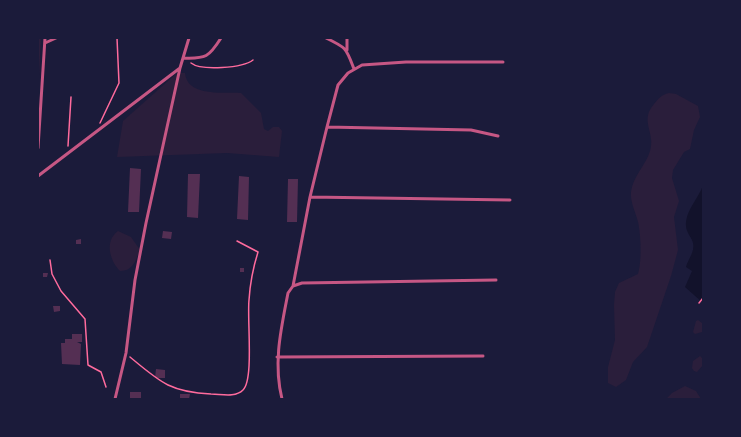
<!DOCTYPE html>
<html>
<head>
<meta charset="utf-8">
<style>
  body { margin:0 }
  #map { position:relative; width:741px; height:437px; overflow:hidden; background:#1b1b3a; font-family:Karla,sans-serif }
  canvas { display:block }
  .frame { position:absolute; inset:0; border:39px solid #1b1b3a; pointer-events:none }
</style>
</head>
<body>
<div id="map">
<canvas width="741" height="437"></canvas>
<div class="frame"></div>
</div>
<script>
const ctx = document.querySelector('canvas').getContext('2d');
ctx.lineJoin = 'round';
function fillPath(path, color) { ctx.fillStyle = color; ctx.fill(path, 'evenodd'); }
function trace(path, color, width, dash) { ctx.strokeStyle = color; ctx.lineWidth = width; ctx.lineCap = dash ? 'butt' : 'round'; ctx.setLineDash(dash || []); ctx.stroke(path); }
const green = new Path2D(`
  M38,38H41L38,93Z
  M177,73H185C187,97 223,92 241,93L261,113L264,129L268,131L273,127H279L282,131L279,157L227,153L117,157L123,121Z
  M669,93L676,94L698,106L700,117L694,130L690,149L684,152L673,170L672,178L679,201L674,217L678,250L671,276L647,347L633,362L626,380L616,387L608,383V367L615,340L614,305L615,292L619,283L638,274C642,262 641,235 638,222C636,213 630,202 631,192C633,176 646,165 650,151C656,133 639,121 654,104C659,98 661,95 669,93Z
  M118,231L131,237L140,250C136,260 133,271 120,271C110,261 104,241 118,231Z
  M698,320L702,323V332L695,334L693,332L696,321Z
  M700,356L703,359V365L697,372L694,371L692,368L693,361Z
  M685,386L696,391L701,399H666L672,393Z`);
const water = new Path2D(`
  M703,185V303L685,287L692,271L686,267C688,259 695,252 693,243C692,238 686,232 686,226C685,211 699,198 703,185Z`);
const building = new Path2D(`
  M130,168L141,169L139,212H128Z
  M188,174H200L198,218L187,217Z
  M239,176L249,177L248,220L237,219Z
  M288,179H298L297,222H287Z
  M163,231L172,232L171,239L162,238Z
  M81,239V244H76V240Z
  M240,268H244V272H240Z
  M43,273H48L47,277H43Z
  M53,306H60V311L54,312Z
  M72,334H82V342H77L81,344L80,365L62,364L61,343H65V339H72Z
  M156,369L165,370V378H155Z
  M130,392H141V399H130Z
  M180,394H190L189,399H180Z`);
const path = new Path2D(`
  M191,63C201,71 243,68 253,60
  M100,123L119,83L117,38
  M68,146L71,97
  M50,260L52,274L61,291L85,319L88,365L101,372L106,387
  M699,303L703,298
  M130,357C160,382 170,392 211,394C221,394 235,398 243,390C254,380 247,319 249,300C250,284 253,268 258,252L237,241`);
const minor = new Path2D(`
  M326,38C347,48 346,48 354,69
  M45,43L56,38
  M347,50V38
  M183,58C206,59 209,57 221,38
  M327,127L471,130L498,136
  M38,148L45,38
  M38,176L180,68
  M310,197L510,200
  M293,286L310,197L327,127L338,85L348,73L362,65L406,62H503
  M277,357L483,356
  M115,399L126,353L135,280L146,223L180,68L189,38
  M282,399C273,363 281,329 288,293L293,286L302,283L496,280`);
fillPath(green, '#2a1e3b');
fillPath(water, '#12122b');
fillPath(building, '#542f53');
trace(path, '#ff6b9d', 1.5);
trace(minor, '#c65784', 3);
</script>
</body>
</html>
